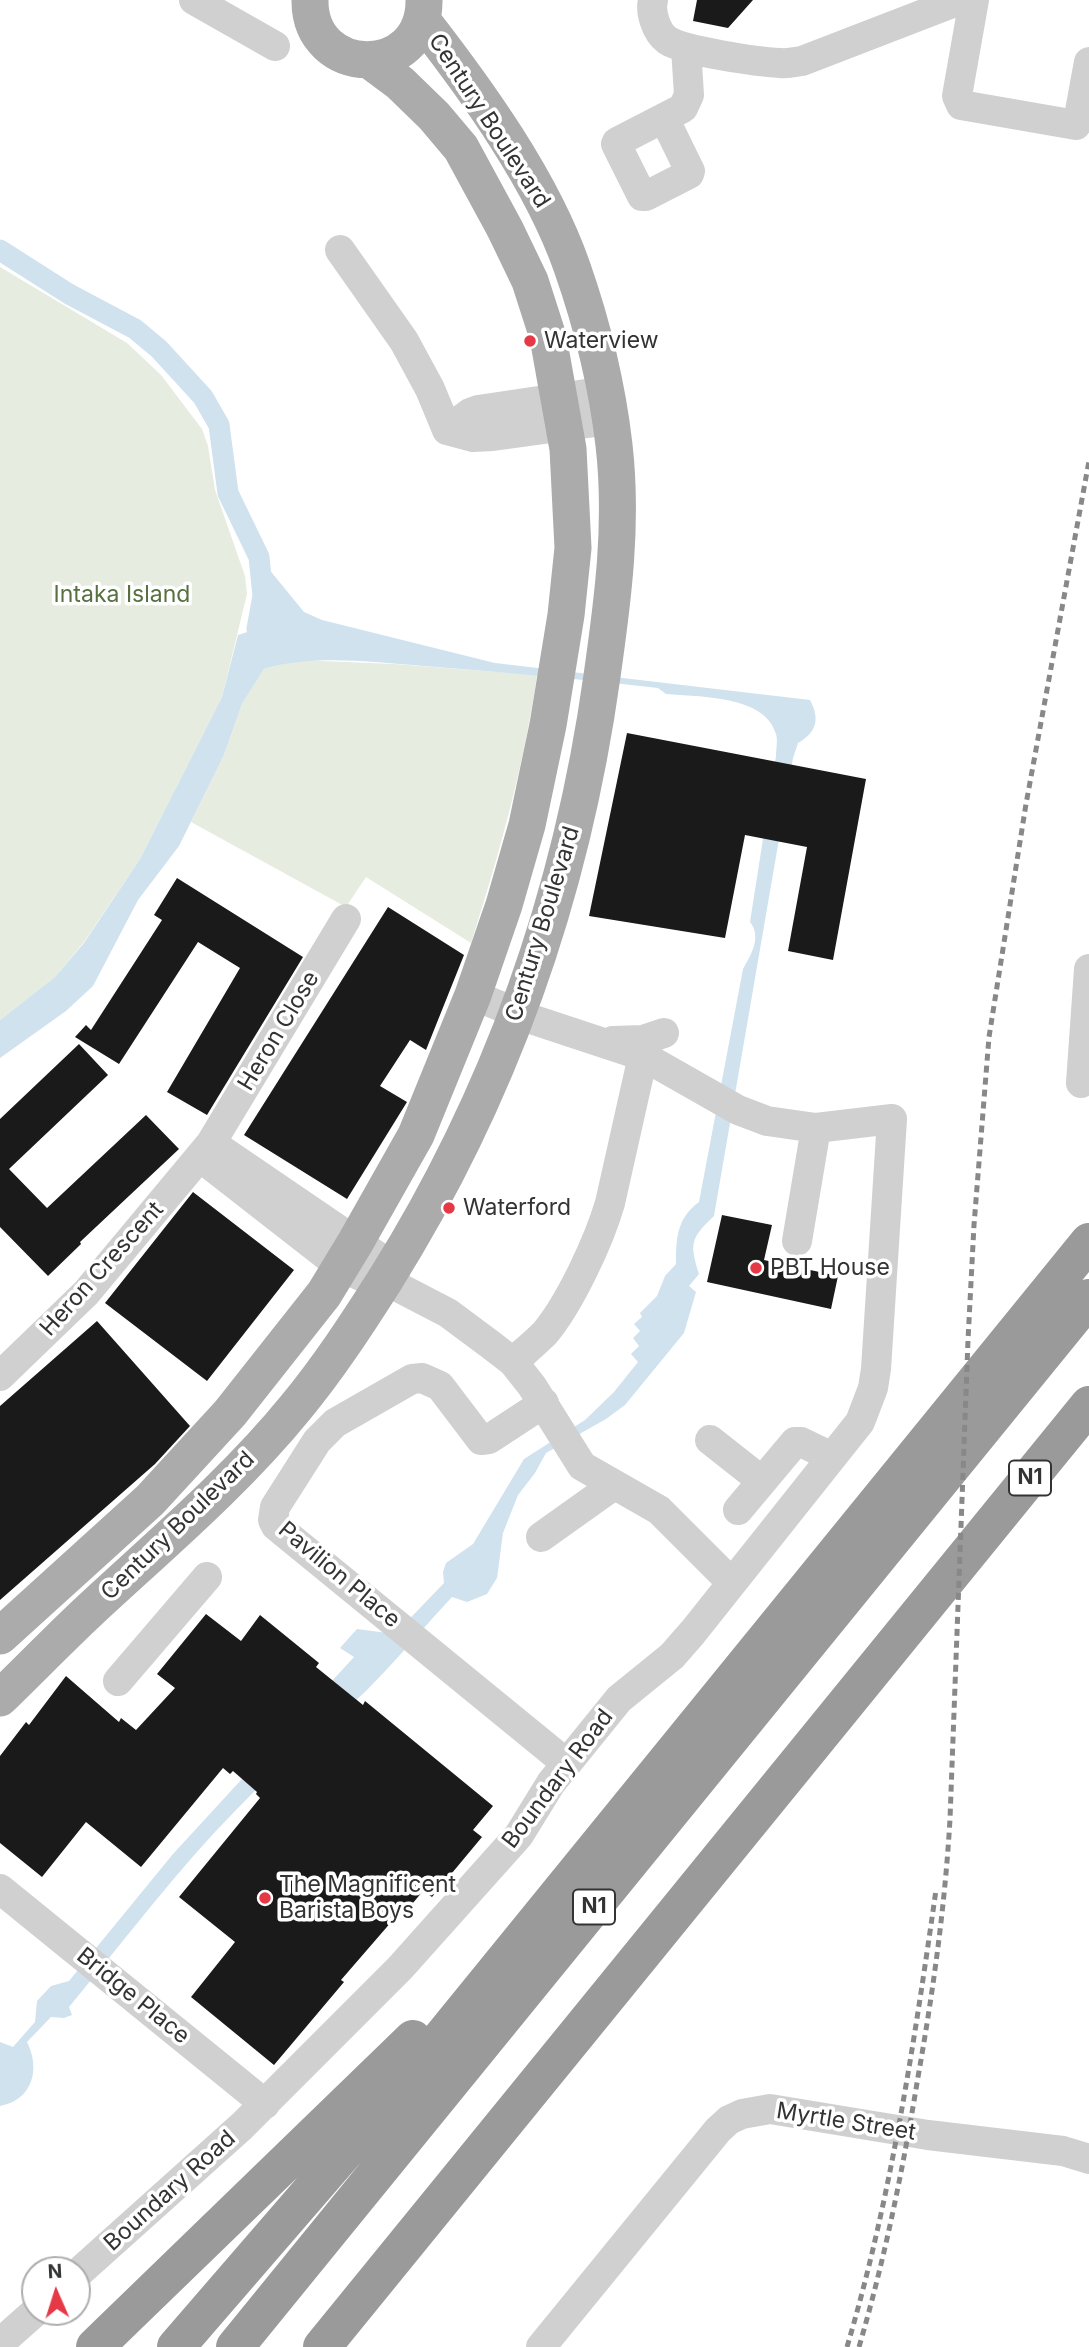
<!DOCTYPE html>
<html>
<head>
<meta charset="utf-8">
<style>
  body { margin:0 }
  #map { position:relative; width:1089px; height:2347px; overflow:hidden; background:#fff; font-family:Inter,sans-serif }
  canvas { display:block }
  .north { position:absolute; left:21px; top:2256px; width:70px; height:70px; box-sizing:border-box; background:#fff; border:2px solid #adadad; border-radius:50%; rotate:357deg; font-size:19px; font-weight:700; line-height:28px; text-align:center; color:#333 }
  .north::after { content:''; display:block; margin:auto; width:24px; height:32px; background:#e63946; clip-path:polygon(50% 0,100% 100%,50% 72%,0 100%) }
</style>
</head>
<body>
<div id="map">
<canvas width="1089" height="2347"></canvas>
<div class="north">N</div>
</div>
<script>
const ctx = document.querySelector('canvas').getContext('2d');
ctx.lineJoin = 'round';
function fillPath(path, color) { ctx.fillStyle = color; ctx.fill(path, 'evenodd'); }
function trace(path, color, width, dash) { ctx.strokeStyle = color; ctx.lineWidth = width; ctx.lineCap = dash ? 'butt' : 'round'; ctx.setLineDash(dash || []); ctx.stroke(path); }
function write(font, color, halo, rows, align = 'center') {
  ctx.font = font + ' Inter,sans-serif'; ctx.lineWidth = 7; ctx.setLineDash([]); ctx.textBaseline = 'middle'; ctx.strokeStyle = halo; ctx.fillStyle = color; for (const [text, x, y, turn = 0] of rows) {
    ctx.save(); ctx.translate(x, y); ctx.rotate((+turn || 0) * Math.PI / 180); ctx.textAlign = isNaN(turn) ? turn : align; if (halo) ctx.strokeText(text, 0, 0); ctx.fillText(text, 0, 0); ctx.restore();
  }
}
const green = new Path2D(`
  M0,267L127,343L161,375L202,429L208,446L215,490L245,576L247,594L222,697L140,859L84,942L55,977L0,1020Z
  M297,660L394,664L537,675C524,766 499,855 471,943L366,877L346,907L191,822L224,755L242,704L264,669Z`);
const water = new Path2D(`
  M259,557L304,612L322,620L495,663L810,700C820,719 817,732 798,743L793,758L714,1216C691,1238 689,1243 699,1274L689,1286L696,1292L684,1333L625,1405L606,1419L546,1453L535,1473L518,1495L503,1533L497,1578L487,1594L467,1602L452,1597C423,1628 396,1661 366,1691C324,1731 277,1767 237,1809C176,1871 124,1941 69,2007L72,2015L64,2018L51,2017L27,2042C41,2070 32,2100 0,2106V2042L13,2047L35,2022L37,2001L51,1986L69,1981L173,1854L354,1657L340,1648L357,1629L395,1634L444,1583L443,1572L446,1563L473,1544L524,1459L585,1420L614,1392L638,1362L631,1354L639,1346L633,1338L640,1331L634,1324L642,1317L640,1313L657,1296L665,1276L676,1264C676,1238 677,1218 699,1202L743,969C751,955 762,937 750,922L776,756C776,750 778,740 776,734C765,695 699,697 666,694L658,688C580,679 502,672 424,666C373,662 312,654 264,669L242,704L224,755L179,846L138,900L93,986L66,1011L0,1058V1020L55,977L84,943L140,859L222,697L238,635L257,629L263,596Z`);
const canal = new Path2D(`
  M0,250L69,294L135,329L159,349L203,397L219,425L228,493L259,557L263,596L257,629`);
const building = new Path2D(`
  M697,0H753L728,28L693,21Z
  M627,733L866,779L833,960L788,951L807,847L745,835L725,938L589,916Z
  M177,878L303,957L207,1115L167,1092L240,968L198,942L119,1064L75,1037L86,1025L91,1030L162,920L154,915Z
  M388,907L464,955L426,1050L410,1040L380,1086L407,1102L347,1199L244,1135Z
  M79,1044L108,1075L9,1169L47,1208L146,1115L179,1149L80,1242L81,1244L48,1276L0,1227V1119Z
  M193,1192L294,1270L207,1381L105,1303Z
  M722,1215L772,1225L764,1260L838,1276L831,1309L707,1282Z
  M97,1321L190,1426L155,1464L0,1600V1406Z
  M206,1614L241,1641L260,1615L319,1663L316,1667L363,1705L365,1701L493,1806L473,1830L482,1837L432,1897L423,1891L402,1916L399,1913L341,1980L344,1982L274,2065L191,1997L235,1942L179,1897L260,1798L256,1794L257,1792L233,1771L230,1774L223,1768L141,1867L86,1822L42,1877L0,1843V1756L26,1722L29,1725L66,1676L119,1722L121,1718L136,1730L175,1688L157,1674Z`);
const minor = new Path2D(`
  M194,0L275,46
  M653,0C650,12 656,32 667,40C682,51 759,62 780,63C788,64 795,62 802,61L960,0
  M974,0L957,96L961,105L1076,125L1078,122L1089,62
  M664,118L690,171L689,174L646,196H642L616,144L617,142L683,108L689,95L686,48
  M340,250L404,341L430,389L447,430
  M447,430L470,413L478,410L606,391
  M447,430L473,437L493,436L610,420
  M613,1041L643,1040L664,1033
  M1081,1083L1089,969
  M211,1143L393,1267L396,1286
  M200,1157L341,1267L381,1285L396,1286L448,1313L491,1345L513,1362L532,1386L582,1466L659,1510L732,1583
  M797,1241L816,1128
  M513,1362C523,1353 535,1343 545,1333C570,1303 599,1241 610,1203L643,1056
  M0,1376L86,1293L211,1143L346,919
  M544,1403L489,1439L481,1440L440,1386L422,1378L412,1379L335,1423L317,1441L275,1507L273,1520L276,1526L566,1763
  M710,1440L762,1481
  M738,1510L795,1442H801L832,1457
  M541,1537L614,1485
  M118,1681L207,1577
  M0,1889L265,2104
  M77,2274L242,2126L400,1968L519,1835L551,1783L619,1699L672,1656L693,1632L860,1422L873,1388L876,1369L892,1119L816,1128L767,1121L738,1110L643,1056L534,1020L473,995
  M0,2343L35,2312
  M541,2347L718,2130L729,2120L742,2114L770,2109L928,2135L1063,2151L1089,2159`);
const major = new Path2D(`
  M310,0C309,79 425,80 424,0
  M0,1636L150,1500L230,1413L324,1294L355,1243L416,1135L473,995L504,905L527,825L548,725L566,615L573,548L568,449L548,337L530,281L505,229L461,148L434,116L400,83L369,60
  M0,1698C30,1669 59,1639 90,1610C161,1544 235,1482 296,1407C329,1367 357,1324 385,1280C501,1095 572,892 602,676C613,599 623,523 614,445C607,385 592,324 572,267C542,181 478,92 422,20`);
const highway = new Path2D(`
  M95,2347L413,2039
  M176,2347L412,2074L1089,1242
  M235,2347L1089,1298
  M322,2347L1089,1405`);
const rail = new Path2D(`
  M847,2347C891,2198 914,2044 936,1890
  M859,2347C885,2258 903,2169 918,2077C933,1992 945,1906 950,1819L968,1340L974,1225L989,1037L1026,804L1089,461`);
const markers = [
  [530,341,7,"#e63946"],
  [449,1208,7,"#e63946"],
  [756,1268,7,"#e63946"],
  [265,1898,7,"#e63946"]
];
const shields = [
  [1030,1478,42],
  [594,1907,42]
];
const shieldNames = [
  ["N1",1030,1478],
  ["N1",594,1907]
];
const streetNames = [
  ["Century Boulevard",489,121,57],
  ["Century Boulevard",543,924,-73],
  ["Heron Close",279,1031,-59],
  ["Heron Crescent",102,1269,-48],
  ["Century Boulevard",178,1526,-44],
  ["Pavilion Place",339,1575,40],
  ["Boundary Road",558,1779,-53],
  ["Bridge Place",133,1996,39],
  ["Myrtle Street",846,2122,9],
  ["Boundary Road",170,2191,-42]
];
const poiNames = [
  ["Waterview",544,341],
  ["Waterford",463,1208],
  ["PBT House",770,1268],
  ["The Magnificent",279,1885],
  ["Barista Boys",279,1911]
];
const parkNames = [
  ["Intaka Island",122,595]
];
fillPath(green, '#e6ecdf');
fillPath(water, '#cfe2ee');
trace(canal, '#cfe2ee', 21);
fillPath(building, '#1a1a1a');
trace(minor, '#d0d0d0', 30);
trace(major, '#ababab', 37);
trace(highway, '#9a9a9a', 38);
trace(rail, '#888', 5, [7, 5]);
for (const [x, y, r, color] of markers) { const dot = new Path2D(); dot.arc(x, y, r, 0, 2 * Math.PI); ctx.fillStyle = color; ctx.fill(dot); trace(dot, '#fff', 2.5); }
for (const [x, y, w] of shields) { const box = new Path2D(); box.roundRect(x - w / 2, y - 17.5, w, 35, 5); ctx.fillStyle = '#fff'; ctx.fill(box); trace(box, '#333', 2); }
write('bold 21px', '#333', null, shieldNames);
write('23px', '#333', '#fff', streetNames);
write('23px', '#333', '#fff', poiNames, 'left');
write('23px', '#56703f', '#fff', parkNames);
</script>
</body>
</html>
